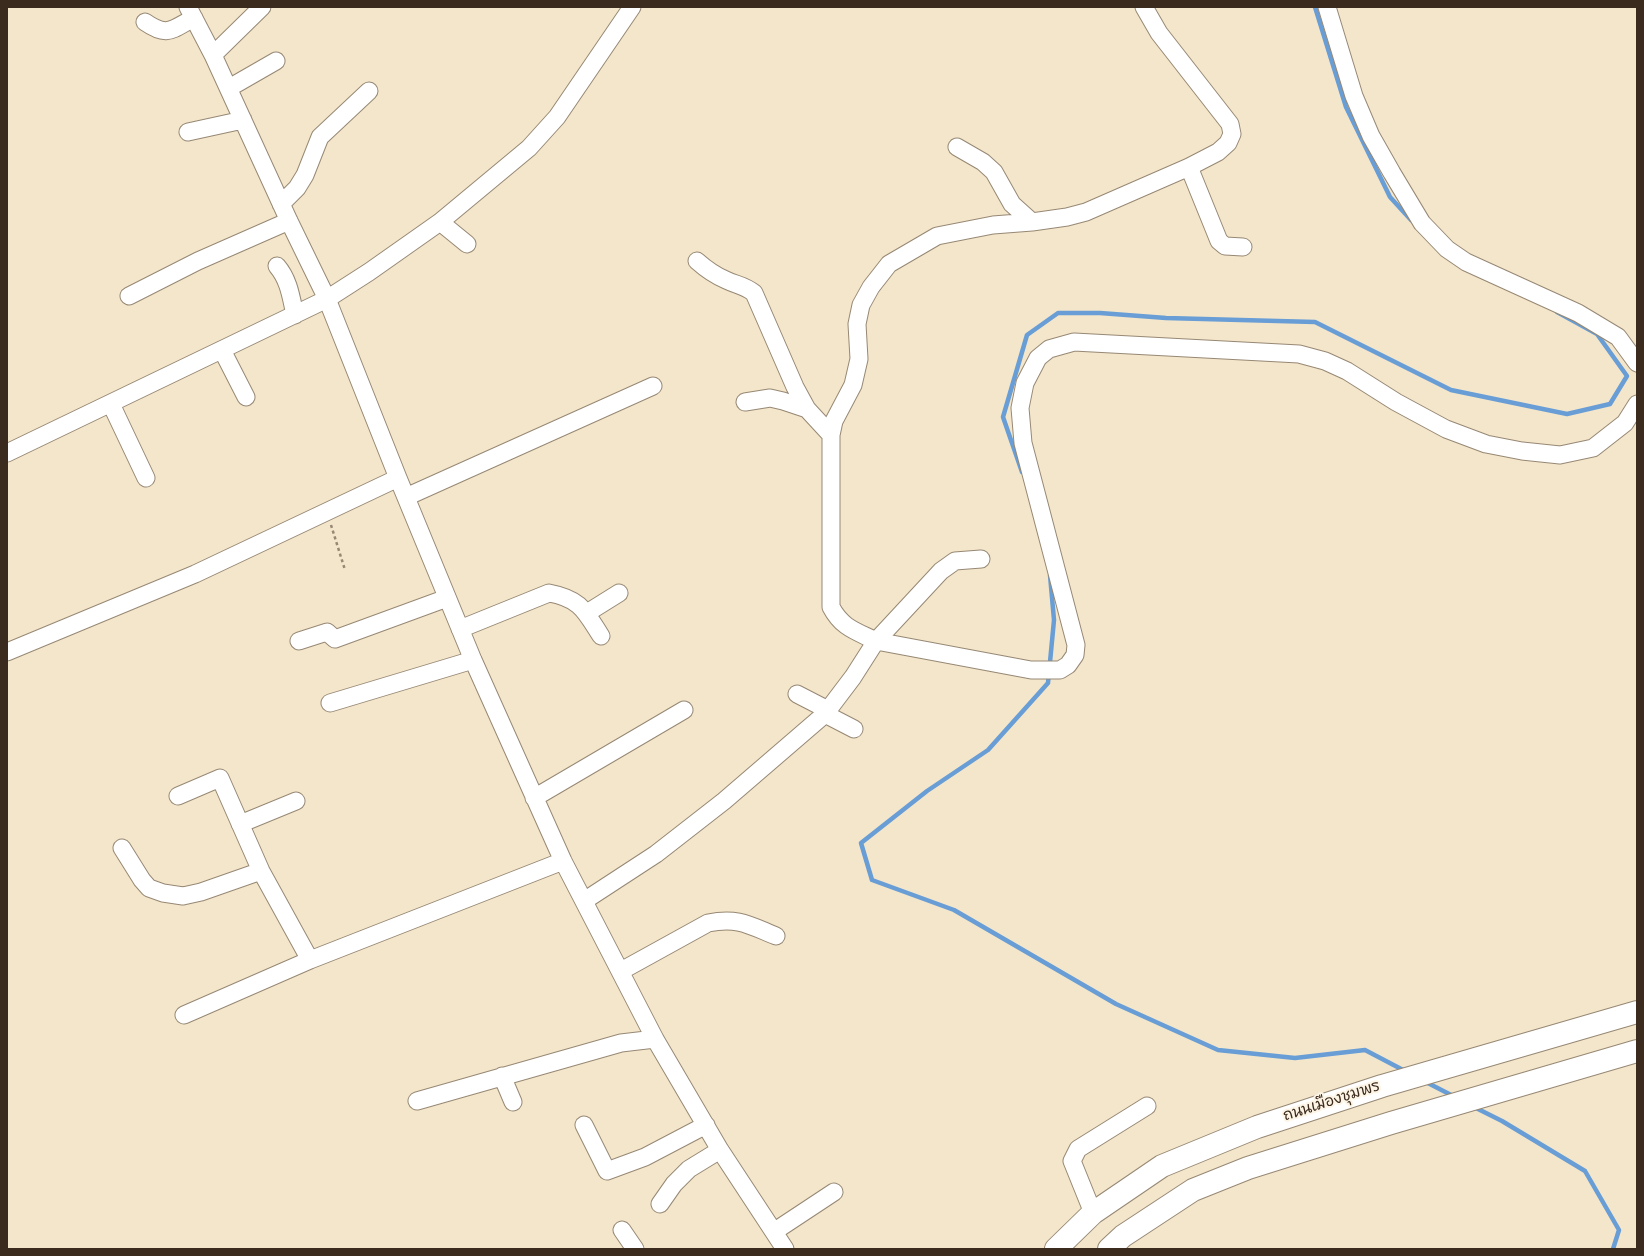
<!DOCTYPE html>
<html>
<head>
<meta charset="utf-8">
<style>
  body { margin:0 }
  #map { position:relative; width:1644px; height:1256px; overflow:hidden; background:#f3e6cb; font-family:"Architects Daughter",sans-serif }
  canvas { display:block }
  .frame { position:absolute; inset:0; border:8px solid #3b2a1e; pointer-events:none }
</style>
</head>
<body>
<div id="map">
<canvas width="1644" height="1256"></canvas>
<div class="frame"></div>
</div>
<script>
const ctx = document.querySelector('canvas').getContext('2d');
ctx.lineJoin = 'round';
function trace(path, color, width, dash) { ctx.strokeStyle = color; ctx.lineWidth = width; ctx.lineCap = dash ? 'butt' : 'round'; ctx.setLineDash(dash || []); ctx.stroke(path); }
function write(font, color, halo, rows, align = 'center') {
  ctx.font = font + ' "Architects Daughter","Playpen Sans Thai",sans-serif'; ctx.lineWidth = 4; ctx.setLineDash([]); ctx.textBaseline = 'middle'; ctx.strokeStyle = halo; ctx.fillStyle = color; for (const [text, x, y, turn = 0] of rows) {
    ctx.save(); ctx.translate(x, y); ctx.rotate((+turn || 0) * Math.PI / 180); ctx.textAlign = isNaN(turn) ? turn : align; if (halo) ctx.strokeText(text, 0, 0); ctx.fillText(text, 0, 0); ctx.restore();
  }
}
const stream = new Path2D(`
  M1315,7L1346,107L1390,197L1411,220
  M1022,472L1003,417L1027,335L1058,313H1100L1166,318L1315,322L1451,390L1567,414L1610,404L1627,376L1597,334L1557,312
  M1050,575L1054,620L1048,683L988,750L927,791L861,843L872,880L954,910L1116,1004L1218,1050L1295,1058L1365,1050L1405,1071
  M1424,1081L1455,1097
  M1474,1107L1502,1121L1585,1171L1619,1230L1613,1249`);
const path = new Path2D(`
  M331,525L345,570`);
const minor = new Path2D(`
  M188,7L213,55L289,221L327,299L398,478L473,660L563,861L655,1039L720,1150L785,1249
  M1327,7L1354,96L1371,136L1392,173L1422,223L1447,249L1466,262L1578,313L1618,337L1637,363
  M145,22C168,38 172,29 194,18
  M213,55L262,7
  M229,88L276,61
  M188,132L243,120
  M957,147L983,162L994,172L1012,204L1032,222
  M1189,167L1219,241L1225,246L1243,247
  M281,204L297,188L305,175L320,137L369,91
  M440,222L467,244
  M697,261C706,269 714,275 726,280C736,285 744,285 754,293L795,387L807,409L831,435
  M277,266C289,280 291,297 295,315
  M129,296L198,261L289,221
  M222,350L246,397
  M745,402L770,398L783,401L807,409
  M111,404L146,478
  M7,453L327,299L369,272L440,222L529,148L557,117L632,7
  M406,497L653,386
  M981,559L955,561L941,571L876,641C856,631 842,628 831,607V435L834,421L853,385L859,359L857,324L861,305L871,287L889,264L937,236L993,225L1032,222L1067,217L1086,212L1189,167L1218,152L1228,143L1232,134L1230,124L1159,33L1144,7
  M587,613L619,593
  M460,629L549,593C581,599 585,611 601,636
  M299,641L327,632L335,639L447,598
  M7,652L195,574L398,478
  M797,694L828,710
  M330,703L473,660
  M825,714L854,729
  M178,796L220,778L261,871L310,960
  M534,798L684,710
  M240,824L296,801
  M122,848L142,880L149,888L163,893L183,896L201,892L261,871
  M584,901L656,854L724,801L825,714L853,677L876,641L1031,670H1060L1068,665L1075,655L1076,645L1023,443L1020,408L1025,383L1038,358L1049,349L1074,342L1299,354L1325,361L1347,371L1396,402L1446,429L1486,444L1522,451L1560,455L1593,448L1625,423L1637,404
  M621,971L708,923C738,917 749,925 776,936
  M184,1015L310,960L563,861
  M502,1076L513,1102
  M417,1101L621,1043L655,1039
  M584,1125L607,1171L645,1157L706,1125
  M660,1204L674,1184L689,1169L720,1150
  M1093,1213L1072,1161L1078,1149L1147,1106
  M622,1230L635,1249
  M775,1231L834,1192`);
const major = new Path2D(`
  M1056,1249L1093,1213L1162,1166L1257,1127L1382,1086L1637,1012
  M1109,1249L1123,1236L1193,1190L1248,1168L1391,1123L1637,1051`);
const streetNames = [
  ["ถนนเมืองชุมพร",1332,1102,-18]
];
trace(stream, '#689dd5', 4.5);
trace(minor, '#978874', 19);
trace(major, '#978874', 24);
trace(path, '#978874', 2.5, [3, 3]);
trace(minor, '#fff', 17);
trace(major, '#fff', 22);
write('15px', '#3b2a1e', '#fcf5e5', streetNames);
</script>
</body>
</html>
